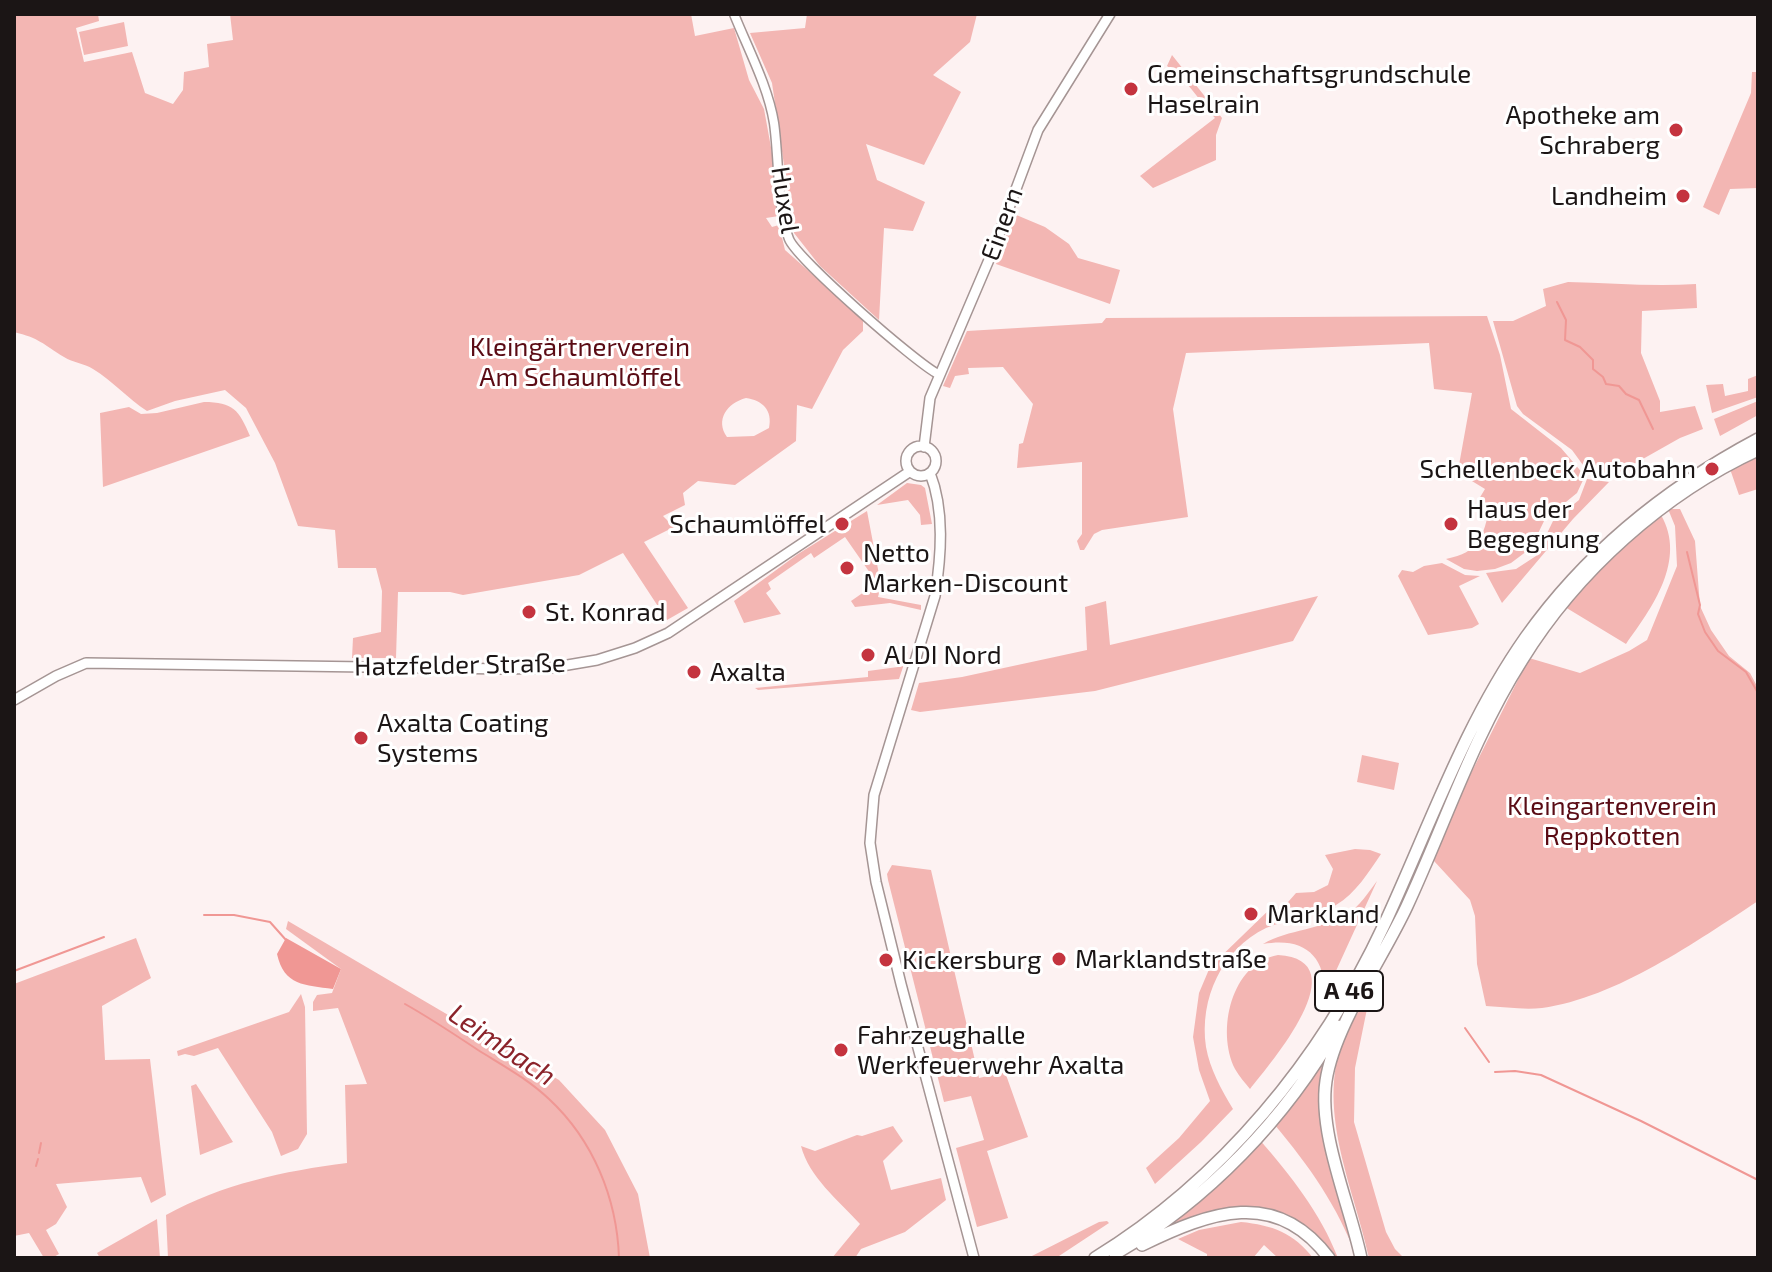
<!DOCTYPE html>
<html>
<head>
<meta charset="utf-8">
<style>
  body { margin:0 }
  #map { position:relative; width:1772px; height:1272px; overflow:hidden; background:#fdf2f2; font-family:"Exo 2",sans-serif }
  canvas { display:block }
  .frame { position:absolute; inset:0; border:16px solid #1b1515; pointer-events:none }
</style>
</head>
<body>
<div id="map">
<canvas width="1772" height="1272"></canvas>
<div class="frame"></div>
</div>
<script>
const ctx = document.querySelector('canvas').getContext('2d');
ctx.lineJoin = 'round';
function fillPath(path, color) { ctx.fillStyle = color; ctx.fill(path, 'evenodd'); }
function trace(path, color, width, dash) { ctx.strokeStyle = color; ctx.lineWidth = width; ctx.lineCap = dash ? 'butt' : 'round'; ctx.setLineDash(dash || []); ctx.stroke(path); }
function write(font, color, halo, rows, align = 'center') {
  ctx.font = font + ' "Exo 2",sans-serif'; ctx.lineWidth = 6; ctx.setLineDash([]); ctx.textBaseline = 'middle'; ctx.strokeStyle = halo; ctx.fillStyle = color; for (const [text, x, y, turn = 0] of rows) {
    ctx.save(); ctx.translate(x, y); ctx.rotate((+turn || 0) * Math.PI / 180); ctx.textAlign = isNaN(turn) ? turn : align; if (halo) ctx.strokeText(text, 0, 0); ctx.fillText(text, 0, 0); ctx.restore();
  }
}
const green = new Path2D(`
  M14,14H98L99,21L76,28L84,62L132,52L145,93L173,104L183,90L184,72L209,67L207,44L233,40L230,14H691L695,36L734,28L749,80L764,109L772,153L779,216L766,218L772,227L779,225L785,250L863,319V331L843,350L812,409L797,405L796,441L735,485L698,481L683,493L685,505L663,516L674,527L644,542L688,608L667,620L623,553L579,575L463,595L450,592H398L396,658H352L353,638L381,632L382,591L376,568H338L335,530L298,526L275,463L246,408L225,390L175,401L147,411C128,399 113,381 93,369C84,363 73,363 64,357C43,344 39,338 14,332ZM746,398C762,400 773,410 769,428L754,436L727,437C715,420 727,403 746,398Z
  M807,14H977L970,42L933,75L961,92L924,165L866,144L877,180L925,202L913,231L884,228L879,320L820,266L794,233L772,83L750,33L805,28Z
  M124,22L128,46L84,55L79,32Z
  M1172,55L1222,118L1216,135V160L1153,188L1140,176L1215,118C1198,100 1188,80 1167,66Z
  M1752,72H1758V188L1730,189L1719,215L1703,207L1751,93Z
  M1014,214L1045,227L1069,244L1078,258L1120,270L1110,304L996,264Z
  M1568,282C1611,283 1654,287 1696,284L1697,308L1642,311L1641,353L1660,401V412L1695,406L1703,429L1680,438L1618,473L1598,476L1588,472L1572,450L1523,414L1517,406L1493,321H1513L1546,306L1543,289Z
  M1487,316L1500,355L1511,409L1561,448L1585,476L1577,493L1545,519L1531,548L1511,563L1495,569L1477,571L1464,569L1446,559C1480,552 1483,537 1490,506L1479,499L1485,489L1462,475L1459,465L1472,393L1434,389L1429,343L1186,353L1173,409L1188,517L1102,530L1094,534L1084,550H1080L1077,541L1082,534V462L1017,468L1019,444L1023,443L1033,404L1003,367L968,368L969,374L955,376L950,388L943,386L967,331L1102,323L1106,318Z
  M1758,375V397L1712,413L1706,385L1723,384L1725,396L1748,391V379Z
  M1758,401V415L1720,436L1714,419Z
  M204,402C233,402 239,410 250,436L103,487L100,413L129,407L141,414L157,413Z
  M1758,453V489L1739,495L1730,469Z
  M1587,479L1609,482L1573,519L1502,603L1486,573L1516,569L1536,556L1553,521L1579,500Z
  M907,483L921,485L925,488L932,524L921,525L920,515L908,500L877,505Z
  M1668,509H1680L1695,541L1700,606L1711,630L1729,656L1750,673L1758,688V901C1697,941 1616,998 1542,1008C1524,1010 1504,1007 1486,1006L1477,964L1475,916L1470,900L1434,861L1448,819L1529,658L1580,673L1629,651L1647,640L1677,566L1675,526Z
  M867,511L881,585L878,597L921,605V610L890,603L855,607L851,601L877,583L845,537L814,558L811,553L768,583L771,589L766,593L781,614L744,623L734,601L798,554Z
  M1661,515C1687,560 1652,608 1626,644L1565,607L1628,538Z
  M1442,563L1465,575L1480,576L1459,586L1479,624L1472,628L1428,635L1398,576L1402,570L1413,572L1424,566Z
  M1318,596L1293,641L1095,691L920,712L911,710L919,683L962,677L1087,650L1085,607L1106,601L1110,645Z
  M908,652L899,679L758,690L755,688L868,677V671L898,667L902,656Z
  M1362,755L1399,763L1394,790L1357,782Z
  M1355,849L1370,850L1381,854C1368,873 1356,893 1336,905C1314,918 1289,918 1266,928C1222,949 1199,999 1206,1047C1210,1069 1221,1089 1233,1109L1201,1142L1155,1184L1146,1168L1179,1138L1210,1101L1199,1070L1193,1037L1199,993L1210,967L1273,906L1281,910L1296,893L1314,892L1328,885L1333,869L1325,855Z
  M892,865L931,870L979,1078L1005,1072L1028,1137L987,1151L1008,1218L977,1227L956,1148L984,1140L971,1096L944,1102L888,880L887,874Z
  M1377,881L1325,995C1325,954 1303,937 1263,944C1289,929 1321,930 1347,914C1360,906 1368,893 1377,881Z
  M288,921L559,1080L605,1130L638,1194L650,1258H168L166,1215C222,1184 284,1171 347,1163L345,1085L367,1084L338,1008L313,1011V1002L317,995L332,993L341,969L286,929Z
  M136,938L151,978L102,1006L105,1060L150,1059L166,1195L151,1203L141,1177L56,1184L67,1207L56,1224L46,1230L59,1254L52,1258H44L29,1233L14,1236V984Z
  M1278,955C1360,960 1270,1064 1250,1089C1245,1083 1239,1076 1235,1069C1216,1031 1231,963 1278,955Z
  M301,994L305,1007L307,1134L298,1149L281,1156L272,1132L218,1048L194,1056L185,1054L178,1056L177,1051L289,1012Z
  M1370,994L1355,1068L1354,1122L1386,1232L1395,1249L1404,1258H1369C1354,1188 1317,1114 1342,1042C1348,1026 1361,1009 1370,994Z
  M1330,1049L1322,1087L1357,1258C1337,1205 1310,1167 1274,1124Z
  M196,1084L233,1142L200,1155L191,1086Z
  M893,1126L903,1141L883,1161L891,1190L941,1178L946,1200L905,1232L861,1249L855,1258H832L860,1224C838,1200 809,1177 801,1146L815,1151L857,1135L862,1136Z
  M1259,1139C1291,1176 1320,1212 1338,1258H1333L1318,1238L1294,1220L1275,1211L1253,1209L1149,1237Z
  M157,1219L160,1258H100L97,1253Z
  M1107,1221L1109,1223L1056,1258H1028L1099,1222Z
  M1241,1222C1272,1225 1294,1233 1313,1258H1278L1264,1245L1253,1258H1207V1254L1178,1239L1199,1230Z`);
const water = new Path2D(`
  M286,938L341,969L333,989C305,985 284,986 277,954Z`);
const stream = new Path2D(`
  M1557,302L1566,320L1565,340L1580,347L1593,360V369L1603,377L1606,384L1619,386L1626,394L1639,400L1653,429
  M1687,552L1700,605L1698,614L1705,632L1718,651L1746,672L1758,693
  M204,915H234L270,922L286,940
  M14,971L104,937
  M405,1004C430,1018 454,1034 478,1050C502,1065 528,1079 549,1099C593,1140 617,1198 619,1258
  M1465,1028L1489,1062
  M1495,1072L1515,1071L1541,1075L1641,1121L1758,1180
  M39,1153L41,1143
  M36,1166L38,1159`);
const tertiary = new Path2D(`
  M734,14C748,49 768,86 774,123C779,157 777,209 789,239C797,259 916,363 938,374`);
const secondary = new Path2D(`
  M906 461a15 15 0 1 1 30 0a15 15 0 1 1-30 0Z
  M924,447L930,398L994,248L1038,130L1110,14
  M930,473C945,511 941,557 935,596L874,795L870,843L876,882L901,984L974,1258
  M14,700L56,676L86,663L507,669L550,668L597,660L635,648L668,633L909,472`);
const motorway = new Path2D(`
  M1142,1245C1210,1212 1276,1187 1329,1258
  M1115,1254C1206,1201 1287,1118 1338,1026
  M1095,1258C1222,1180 1321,1060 1384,925C1429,828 1464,725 1526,637C1587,551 1666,488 1758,439
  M1361,1258C1350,1205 1318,1134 1326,1081C1334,1026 1383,958 1407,906C1445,824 1473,737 1522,660C1577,571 1663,494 1758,450`);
const markers = [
  [1131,89,8,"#c4343f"],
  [1676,130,8,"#c4343f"],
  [1683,196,8,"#c4343f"],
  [1712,469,8,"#c4343f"],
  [842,524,8,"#c4343f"],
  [1451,524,8,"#c4343f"],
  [847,568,8,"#c4343f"],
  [529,612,8,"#c4343f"],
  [868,655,8,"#c4343f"],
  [694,672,8,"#c4343f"],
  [361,738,8,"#c4343f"],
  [1251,914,8,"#c4343f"],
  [1059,959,8,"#c4343f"],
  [886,960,8,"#c4343f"],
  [841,1050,8,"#c4343f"]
];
const shields = [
  [1349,991,68]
];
const shieldNames = [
  ["A 46",1349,991]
];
const poiNames = [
  ["Gemeinschaftsgrundschule",1147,74],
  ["Haselrain",1147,104],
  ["Apotheke am",1660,115,"right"],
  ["Schraberg",1660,145,"right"],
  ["Landheim",1667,196,"right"],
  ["Schellenbeck Autobahn",1696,469,"right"],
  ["Haus der",1467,509],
  ["Begegnung",1467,539],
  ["Schaumlöffel",826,524,"right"],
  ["Netto",863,553],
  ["Marken-Discount",863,583],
  ["St. Konrad",545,612],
  ["ALDI Nord",884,655],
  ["Axalta",710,672],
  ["Axalta Coating",377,723],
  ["Systems",377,753],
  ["Markland",1267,914],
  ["Marklandstraße",1075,959],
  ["Kickersburg",902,960],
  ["Fahrzeughalle",857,1035],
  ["Werkfeuerwehr Axalta",857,1065]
];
const streetNames = [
  ["Huxel",785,200,81],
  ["Einern",1002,224,-70],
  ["Hatzfelder Straße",460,665,-1]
];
const parkNames = [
  ["Kleingärtnerverein",580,347],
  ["Am Schaumlöffel",580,377],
  ["Kleingartenverein",1612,806],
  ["Reppkotten",1612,836]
];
const waterNames = [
  ["Leimbach",502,1045,34]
];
fillPath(green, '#f3b6b3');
fillPath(water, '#f09794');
trace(stream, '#f09794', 2);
trace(tertiary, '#a59594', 11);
trace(secondary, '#a59594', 12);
trace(motorway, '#a59594', 14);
trace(tertiary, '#fff', 8);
trace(secondary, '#fff', 9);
trace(motorway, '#fff', 11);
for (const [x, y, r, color] of markers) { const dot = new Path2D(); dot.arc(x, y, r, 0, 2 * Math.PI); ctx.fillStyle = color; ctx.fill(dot); trace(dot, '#fff', 3); }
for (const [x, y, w] of shields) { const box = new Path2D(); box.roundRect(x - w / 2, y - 20, w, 40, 6); ctx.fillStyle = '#fff'; ctx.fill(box); trace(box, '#1b1515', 2); }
write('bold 24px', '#1b1515', null, shieldNames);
write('26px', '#1b1515', '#fff', poiNames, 'left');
write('26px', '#1b1515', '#fff', streetNames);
write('26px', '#5a0b14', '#fff', parkNames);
write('italic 28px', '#8b242b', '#fff', waterNames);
</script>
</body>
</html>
